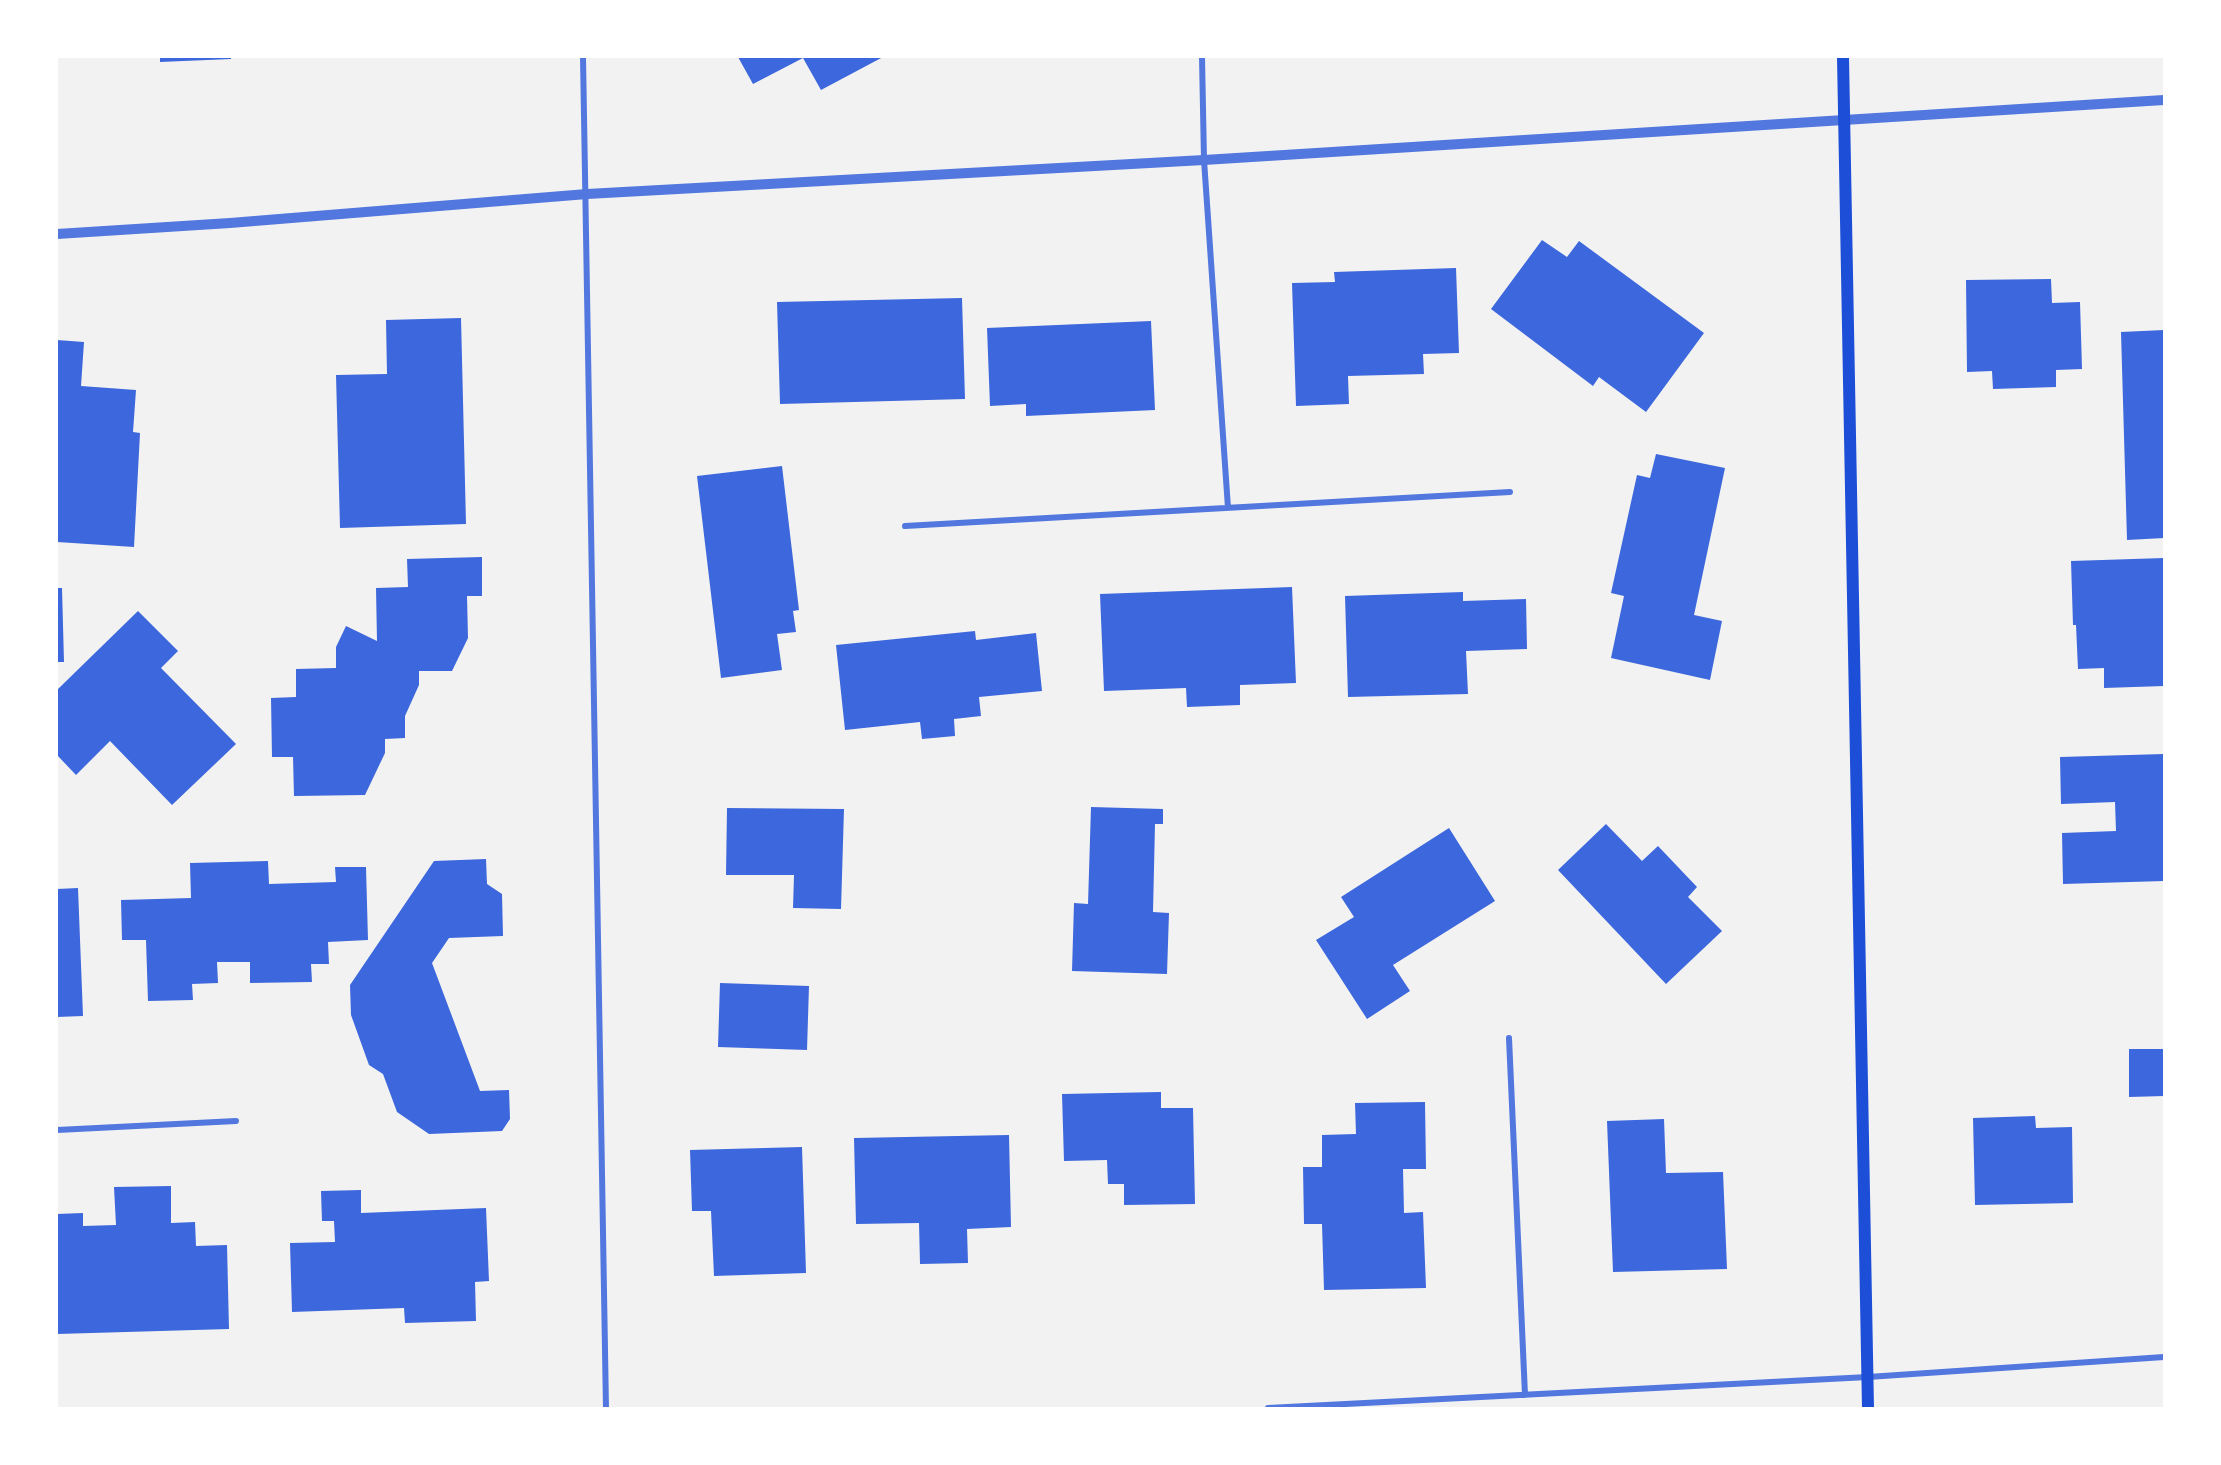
<!DOCTYPE html>
<html>
<head>
<meta charset="utf-8">
<style>
  body { margin:0 }
  #map { position:relative; width:2221px; height:1465px; overflow:hidden; background:#f2f2f2; font-family:"IBM Plex Sans",sans-serif }
  canvas { display:block }
  .frame { position:absolute; inset:0; border:58px solid #fff; pointer-events:none }
</style>
</head>
<body>
<div id="map">
<canvas width="2221" height="1465"></canvas>
<div class="frame"></div>
</div>
<script>
const ctx = document.querySelector('canvas').getContext('2d');
ctx.lineJoin = 'round';
function fillPath(path, color) { ctx.fillStyle = color; ctx.fill(path, 'evenodd'); }
function trace(path, color, width, dash) { ctx.strokeStyle = color; ctx.lineWidth = width; ctx.lineCap = dash ? 'butt' : 'round'; ctx.setLineDash(dash || []); ctx.stroke(path); }
const building = new Path2D(`
  M160,57H231V59L160,62Z
  M738,57H883L821,90L803,58L753,84Z
  M1542,240L1567,257L1579,241L1704,333L1646,412L1599,377L1593,386L1491,309Z
  M1456,268L1459,353L1423,354L1424,374L1348,376L1349,404L1296,406L1292,283L1335,282L1334,272Z
  M2051,279L2052,303L2080,302L2082,369L2056,370V387L1993,389L1992,371L1967,372L1966,280Z
  M962,298L965,399L780,404L777,302Z
  M461,318L466,524L340,528L336,375L387,374L386,320Z
  M1151,321L1155,410L1026,416V404L990,406L987,328Z
  M2164,330V538L2127,540L2121,332Z
  M57,340L84,342L81,386L136,390L133,432L140,433L134,547L57,542Z
  M1656,454L1725,468L1694,615L1722,621L1710,680L1611,658L1624,596L1611,593L1637,475L1650,478Z
  M782,466L799,610L793,611L796,632L777,634L782,670L721,678L697,476Z
  M482,557V596H467L468,638L452,671H419V685L405,716V738L385,739V753L365,795L294,796L293,757H272L271,698L296,697V669L336,668V647L346,626L377,641L376,588L408,587L407,559Z
  M2164,558V686L2104,688V668L2078,669L2076,625H2073L2071,561Z
  M1292,587L1296,683L1240,685V705L1187,707L1186,688L1104,691L1100,594Z
  M57,588H62L64,662H57Z
  M1463,592V601L1526,599L1527,649L1466,651L1468,694L1348,697L1345,596Z
  M138,611L178,651L161,668L236,744L172,805L110,741L76,775L57,755V690Z
  M975,631L976,640L1036,633L1042,691L979,697L981,716L954,719L955,736L922,739L920,722L845,730L836,645Z
  M2164,754V881L2063,884L2062,833L2116,831L2115,802L2061,804L2060,757Z
  M1091,807L1163,809V824H1155L1153,912L1169,913L1167,974L1072,971L1074,903L1088,904Z
  M727,808L844,809L841,909L793,908L794,875H726Z
  M1606,824L1642,861L1658,846L1697,887L1688,897L1722,931L1666,984L1558,870Z
  M1449,828L1495,901L1393,965L1410,991L1367,1019L1316,940L1354,917L1341,897Z
  M486,859L487,884L502,894L503,936L449,938L432,963L480,1091L509,1090L510,1119L502,1131L429,1134L397,1112L383,1074L369,1065L351,1015L350,985L434,861Z
  M268,861L269,884L336,882L335,867H366L368,940L328,942L329,964H311L312,982L250,983V962H217L218,983L192,984L193,1000L148,1001L146,940H122L121,900L191,898L190,863Z
  M78,888L83,1016L57,1017V889Z
  M720,983L809,986L807,1050L718,1047Z
  M2129,1049H2164V1096L2129,1097Z
  M1161,1092V1108H1193L1195,1204L1124,1205V1184H1108L1107,1160L1064,1161L1062,1094Z
  M1425,1102L1426,1169H1403L1404,1213L1423,1212L1426,1288L1324,1290L1322,1224H1304L1303,1167H1322V1135L1356,1134L1355,1103Z
  M2035,1116L2036,1128L2072,1127L2073,1203L1975,1205L1973,1118Z
  M1664,1119L1666,1173L1723,1172L1727,1269L1613,1272L1607,1121Z
  M1009,1135L1011,1227L967,1229L968,1263L920,1264L919,1223L856,1224L854,1138Z
  M802,1147L806,1273L714,1276L711,1211H692L690,1150Z
  M171,1186V1223L195,1222L196,1246L227,1245L229,1329L57,1334V1214L83,1213V1226L116,1225L114,1187Z
  M361,1190V1213L486,1208L489,1281L475,1282L476,1321L405,1323L404,1308L292,1312L290,1243L335,1242L334,1221H322L321,1191Z`);
const minor = new Path2D(`
  M583,57L606,1408
  M1202,57L1204,160L1228,508
  M905,526L1510,492
  M1509,1038L1525,1395
  M57,1130L236,1121
  M1268,1408L1868,1377L2164,1357`);
const tertiary = new Path2D(`
  M57,234L230,223L587,194L1204,160L2164,100`);
const secondary = new Path2D(`
  M1843,57L1868,1408`);
fillPath(building, '#3d67dc');
trace(minor, '#5277de', 6);
trace(tertiary, '#5277de', 10);
trace(secondary, '#1d4ed8', 12);
</script>
</body>
</html>
